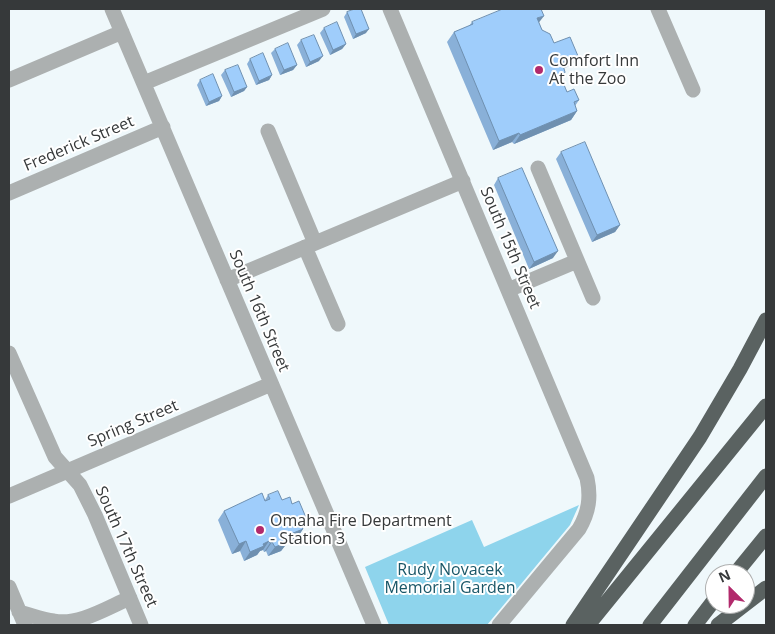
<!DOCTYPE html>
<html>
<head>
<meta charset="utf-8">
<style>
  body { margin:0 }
  #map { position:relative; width:775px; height:634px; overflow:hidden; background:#eff8fb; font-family:"Open Sans",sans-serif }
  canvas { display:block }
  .frame { position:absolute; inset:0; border:10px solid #36393a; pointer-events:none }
  .north { position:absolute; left:705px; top:564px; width:50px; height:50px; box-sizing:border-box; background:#fff; border:1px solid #afb0b0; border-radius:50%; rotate:337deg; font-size:14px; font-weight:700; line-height:20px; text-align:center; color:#36393a }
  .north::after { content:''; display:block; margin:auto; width:18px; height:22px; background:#b22a6c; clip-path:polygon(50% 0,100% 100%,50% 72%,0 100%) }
</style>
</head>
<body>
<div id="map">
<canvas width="775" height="634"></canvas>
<div class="frame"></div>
<div class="north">N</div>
</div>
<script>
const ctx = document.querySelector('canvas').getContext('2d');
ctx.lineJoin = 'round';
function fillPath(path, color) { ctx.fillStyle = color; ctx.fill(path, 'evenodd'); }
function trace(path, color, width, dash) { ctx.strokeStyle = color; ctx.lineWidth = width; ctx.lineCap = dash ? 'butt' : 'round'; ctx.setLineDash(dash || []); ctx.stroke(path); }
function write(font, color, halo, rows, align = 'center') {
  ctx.font = font + ' "Open Sans",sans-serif'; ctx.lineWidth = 4; ctx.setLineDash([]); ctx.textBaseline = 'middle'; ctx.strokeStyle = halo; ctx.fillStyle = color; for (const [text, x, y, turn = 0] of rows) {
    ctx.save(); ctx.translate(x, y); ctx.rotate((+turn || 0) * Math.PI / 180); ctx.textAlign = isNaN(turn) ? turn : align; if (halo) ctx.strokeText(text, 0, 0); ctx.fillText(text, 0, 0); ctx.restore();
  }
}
const green = new Path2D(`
  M579,505L570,525L487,625H389L365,567L472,520L484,547Z`);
const minor = new Path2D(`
  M112,9L374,625
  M390,9L587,478C591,497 589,512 579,529L499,625
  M658,9L693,90
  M9,80L122,32
  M144,83L323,9
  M268,131L315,243
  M538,168L593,298
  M9,193L163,127
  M305,247L338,324
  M227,280L463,181
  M508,290L577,261
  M9,353L55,457L80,485L95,515L141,625
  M9,496L271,384
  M9,587L25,625
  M19,612C31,615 43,620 54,621C79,626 108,607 130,598`);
const highway = new Path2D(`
  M735,574L766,536
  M573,625L700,437L740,369L766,320
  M588,625L766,406
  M650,625L766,476
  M695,625L715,599
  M718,625L766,588`);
const wall = new Path2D(`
  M347,12L366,33L353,39L344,17Z
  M472,22L539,23L542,30L554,43L578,56L572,65L564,68L562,80L567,92L579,100L575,106L577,111L571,120L514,144L512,142L493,150L447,42L454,32L469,26Z
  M324,28L346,44L342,49L330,55L320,33Z
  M301,40L319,61L306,67L297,45Z
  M275,49L297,65L293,70L280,75L271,53Z
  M250,59L272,75L269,80L256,85L247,64Z
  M225,70L247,87L244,91L231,97L221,75Z
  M200,80L222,96L219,101L206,106L197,85Z
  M561,152L620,225L615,232L592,242L556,159Z
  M498,178L553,258L529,269L494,185Z
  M268,495L292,504L307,520L302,526L303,529L297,538L288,542L281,551L268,556L266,551L264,552L263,550L260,551L257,555L244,561L240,551L232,554L218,520L224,511L265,500Z`);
const shadedWall = new Path2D(`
  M544,16L537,25V18Z
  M369,29L366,33L353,39L356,34Z
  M346,44L342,49L330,55L333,50Z
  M323,56L319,61L306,67L310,62Z
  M578,56L572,65L555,72L562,62Z
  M297,65L293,70L280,75L284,70Z
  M272,75L269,80L256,85L259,81Z
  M247,87L244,91L231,97L234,92Z
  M222,96L219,101L206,106L209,102Z
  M577,111L571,120L514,144L520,135Z
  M519,133L512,142L493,150L499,141Z
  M620,225L615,232L592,242L597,235Z
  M558,251L553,258L529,269L534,262Z
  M307,520L300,529V523Z
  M303,529L297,538L286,543L288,542L281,551L268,556L275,547L286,536Z
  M246,541L240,551L232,554L239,544Z
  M269,541L263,550L260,551L257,555L244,561L250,552L263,544Z
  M272,542L266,551L264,552L270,543Z`);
const building = new Path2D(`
  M355,9H361L369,29L356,34L347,12Z
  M503,9H541L544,16L537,18L542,30L550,34L554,43L570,37L578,56L562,62L565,72L562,80L567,92L574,89L579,100L574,102L577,111L520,135L519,133L499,141L454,32L473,24L472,22Z
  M337,22L346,44L333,50L324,28Z
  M314,35L323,56L310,62L301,40Z
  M288,43L297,65L284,70L275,49Z
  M263,53L272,75L259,81L250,59Z
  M238,65L247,87L234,92L225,70Z
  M213,74L222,96L209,102L200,80Z
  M585,142L620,225L597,235L561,152Z
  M522,168L558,251L534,262L498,178Z
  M278,491L282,500L290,497L292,504L299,501L307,520L300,523L303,529L286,536L288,542L275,547L272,542L270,543L269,541L263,544L264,546L250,552L246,541L239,544L224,511L262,493L265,501L270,499L268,495Z`);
const markers = [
  [539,70,5,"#b22a6c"],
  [260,530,5,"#b22a6c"]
];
const poiNames = [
  ["Comfort Inn",549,61],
  ["At the Zoo",549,79],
  ["Omaha Fire Department",270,521],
  ["- Station 3",270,539]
];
const streetNames = [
  ["Frederick Street",79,144,-23],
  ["South 15th Street",510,248,67],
  ["South 16th Street",259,311,67],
  ["Spring Street",133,424,-23],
  ["South 17th Street",126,547,66]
];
const parkNames = [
  ["Rudy Novacek",450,570],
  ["Memorial Garden",450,588]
];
fillPath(green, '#8ed4ec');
trace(minor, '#acb0b0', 15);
trace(highway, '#5a6261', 15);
fillPath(wall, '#89b0d8');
fillPath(shadedWall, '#6f90b0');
fillPath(building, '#9fcdfb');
trace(building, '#6f90b0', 1);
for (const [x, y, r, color] of markers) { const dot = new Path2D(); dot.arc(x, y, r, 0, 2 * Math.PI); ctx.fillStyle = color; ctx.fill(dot); trace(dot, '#fff', 2); }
write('16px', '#36393a', '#fff', poiNames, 'left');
write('16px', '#36393a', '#fff', streetNames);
write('16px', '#195667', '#fff', parkNames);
</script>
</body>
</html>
